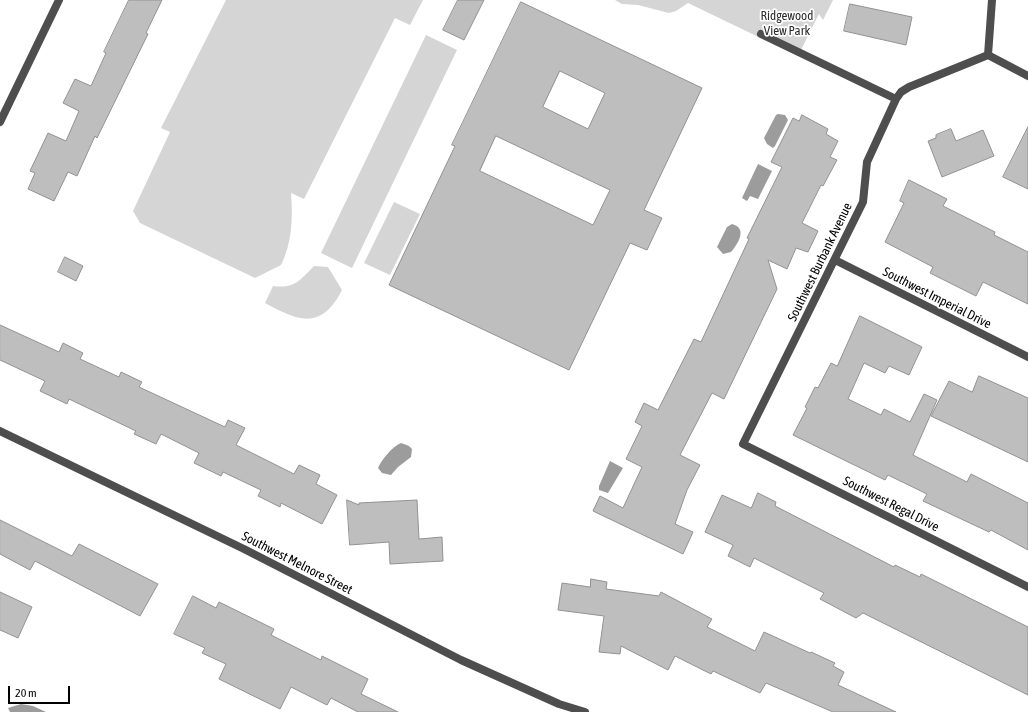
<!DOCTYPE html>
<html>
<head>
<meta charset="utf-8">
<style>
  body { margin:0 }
  #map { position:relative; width:1028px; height:712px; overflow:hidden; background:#fff; font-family:"Asap Condensed",sans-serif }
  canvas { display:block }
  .scale { position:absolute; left:8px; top:686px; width:62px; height:18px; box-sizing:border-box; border:2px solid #000; border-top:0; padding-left:5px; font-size:12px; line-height:14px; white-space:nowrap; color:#000; -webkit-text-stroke:3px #fff; paint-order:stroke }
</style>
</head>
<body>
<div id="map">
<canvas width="1028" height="712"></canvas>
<div class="scale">20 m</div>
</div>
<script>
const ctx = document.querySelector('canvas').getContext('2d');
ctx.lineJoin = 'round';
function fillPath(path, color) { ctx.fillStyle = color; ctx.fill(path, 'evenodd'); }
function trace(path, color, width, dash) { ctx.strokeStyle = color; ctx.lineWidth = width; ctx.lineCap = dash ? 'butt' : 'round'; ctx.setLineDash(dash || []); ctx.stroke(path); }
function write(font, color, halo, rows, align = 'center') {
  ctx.font = font + ' "Asap Condensed",sans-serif'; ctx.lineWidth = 3.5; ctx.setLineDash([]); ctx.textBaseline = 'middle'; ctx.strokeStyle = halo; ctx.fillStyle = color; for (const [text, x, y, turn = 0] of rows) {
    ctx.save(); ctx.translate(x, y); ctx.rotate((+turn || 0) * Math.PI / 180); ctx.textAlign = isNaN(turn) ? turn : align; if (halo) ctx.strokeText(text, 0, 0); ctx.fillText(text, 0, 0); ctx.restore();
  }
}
const green = new Path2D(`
  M226,0H423L410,25L395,18L304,199L291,193C293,217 292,244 281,265L255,278L140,223L133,211L170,132L161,128Z
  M615,0H833L823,20L819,14L798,56L688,3L676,11L669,13L638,5L622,4Z
  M426,35L457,50L352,268L321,253Z
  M394,202L420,214L390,275L364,263Z
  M314,266L328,267L342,290C321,331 298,321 265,303L273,286C295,289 300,280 314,266Z`);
const water = new Path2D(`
  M778,114L785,115L788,120L775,146L773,148L767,144L764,138L776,115Z
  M758,164L772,171L758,199L750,196L747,201L742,198Z
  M732,224C748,228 738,244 731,252L723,254L717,247L727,227Z
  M401,443L409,446L412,449L411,457L398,467L391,475L382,473L378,468C382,459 392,447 401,443Z
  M610,461L623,468L608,493L599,490V486Z
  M21,704L33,706L46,712H10L8,708Z`);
const building = new Path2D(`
  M129,0H162L146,33L148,34L97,138L95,136L77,176L68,172L54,201L28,189L35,173L30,171L48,133L66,141L79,111L63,103L75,79L91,86L106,53L104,52Z
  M458,0H484L464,40L443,30Z
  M521,2L702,88L644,210L662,218L647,250L630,243L569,370L389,285L455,146L452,145ZM560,71L605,93L588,129L543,107ZM496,136L610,190L593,225L480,171Z
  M850,4L912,17L906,45L844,31Z
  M802,115L828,129L826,134L838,141L830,157L837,160L823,186L821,185L802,223L818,231L808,252L796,248L787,269L768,260L777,289L724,399L712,393L680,455L700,465L687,490L675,524L693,532L683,554L593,511L600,496L623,508L642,467L626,459L642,426L635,422L644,403L658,410L694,339L701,342L749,239L747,238L782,167L771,162L793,118L799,121Z
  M1028,127V189L1003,177Z
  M951,129L956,141L983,130L994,156L942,177L928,141L936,138V135Z
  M909,180L947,199L943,206L995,232L994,235L1028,252V304L983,282L976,296L930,273L933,267L885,242L904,203L900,201Z
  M65,257L83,266L76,281L58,272Z
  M860,316L922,347L909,375L889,366L885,373L864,363L848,399L881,415L884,409L910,422L924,394L937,400L913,455L967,482L971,474L1028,503V550L991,530L989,532L923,501L927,494L888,475L885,480L793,435L807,408L805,407L815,387L818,388L831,363L837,366Z
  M0,325L59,352L63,343L83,353L80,359L119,377L121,372L142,382L139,387L225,427L228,420L245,428L236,445L294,474L299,465L320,475L316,484L337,495L322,524L281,503L280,507L258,496L261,490L223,472L221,476L194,463L199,453L161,434L156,444L134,434L136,431L69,399L67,404L40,391L45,381L0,360Z
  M979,376L1028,398V462L931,416L949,381L972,392Z
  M758,493L776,502L775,506L894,567L895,565L920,577L921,574L1028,627V695L863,613L856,618L820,599L824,593L754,558L750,567L728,556L733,545L705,532L722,495L751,508Z
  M347,500L359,505V503L417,500L419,539L442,537L443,561L390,564L389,542L350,545Z
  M0,520L72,556L79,544L158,584L140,616L35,561L30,570L0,554Z
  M591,579L607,582L606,589L659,596L661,592L712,619L707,627L755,651L764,632L810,653L811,652L835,663L833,666L844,672L838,685L896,712H833L766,683L760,693L713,671L711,674L675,656L668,670L621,646L620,654L599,652L604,616L558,610L562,583L590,587Z
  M0,592L32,607L18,638L0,630Z
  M193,596L216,608L219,602L274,629L271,635L321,660L322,656L368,679L361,694L398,712H358L331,698L327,705L291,687L280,709L219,679L226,664L202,653L205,648L174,634Z`);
const minor = new Path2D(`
  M761,34L896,99
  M988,55L909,87L901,92L896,99L867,162L863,202L743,444L1028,587
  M988,55L992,0
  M988,55L1028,76
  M0,122L59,0
  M835,260L1028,357
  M0,431L244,549L461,660L559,704L585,712`);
const parkNames = [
  ["Ridgewood",787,16],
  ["View Park",787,31]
];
const streetNames = [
  ["Southwest Burbank Avenue",820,262,-64],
  ["Southwest Imperial Drive",937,298,27],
  ["Southwest Regal Drive",891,504,27],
  ["Southwest Melnore Street",297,563,27]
];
fillPath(green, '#d5d5d5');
fillPath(water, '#9c9c9c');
fillPath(building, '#bebebe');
trace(building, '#929292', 1);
trace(minor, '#4e4e4e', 8);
write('13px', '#2c2c2c', '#fff', parkNames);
write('13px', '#000', '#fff', streetNames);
</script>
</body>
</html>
